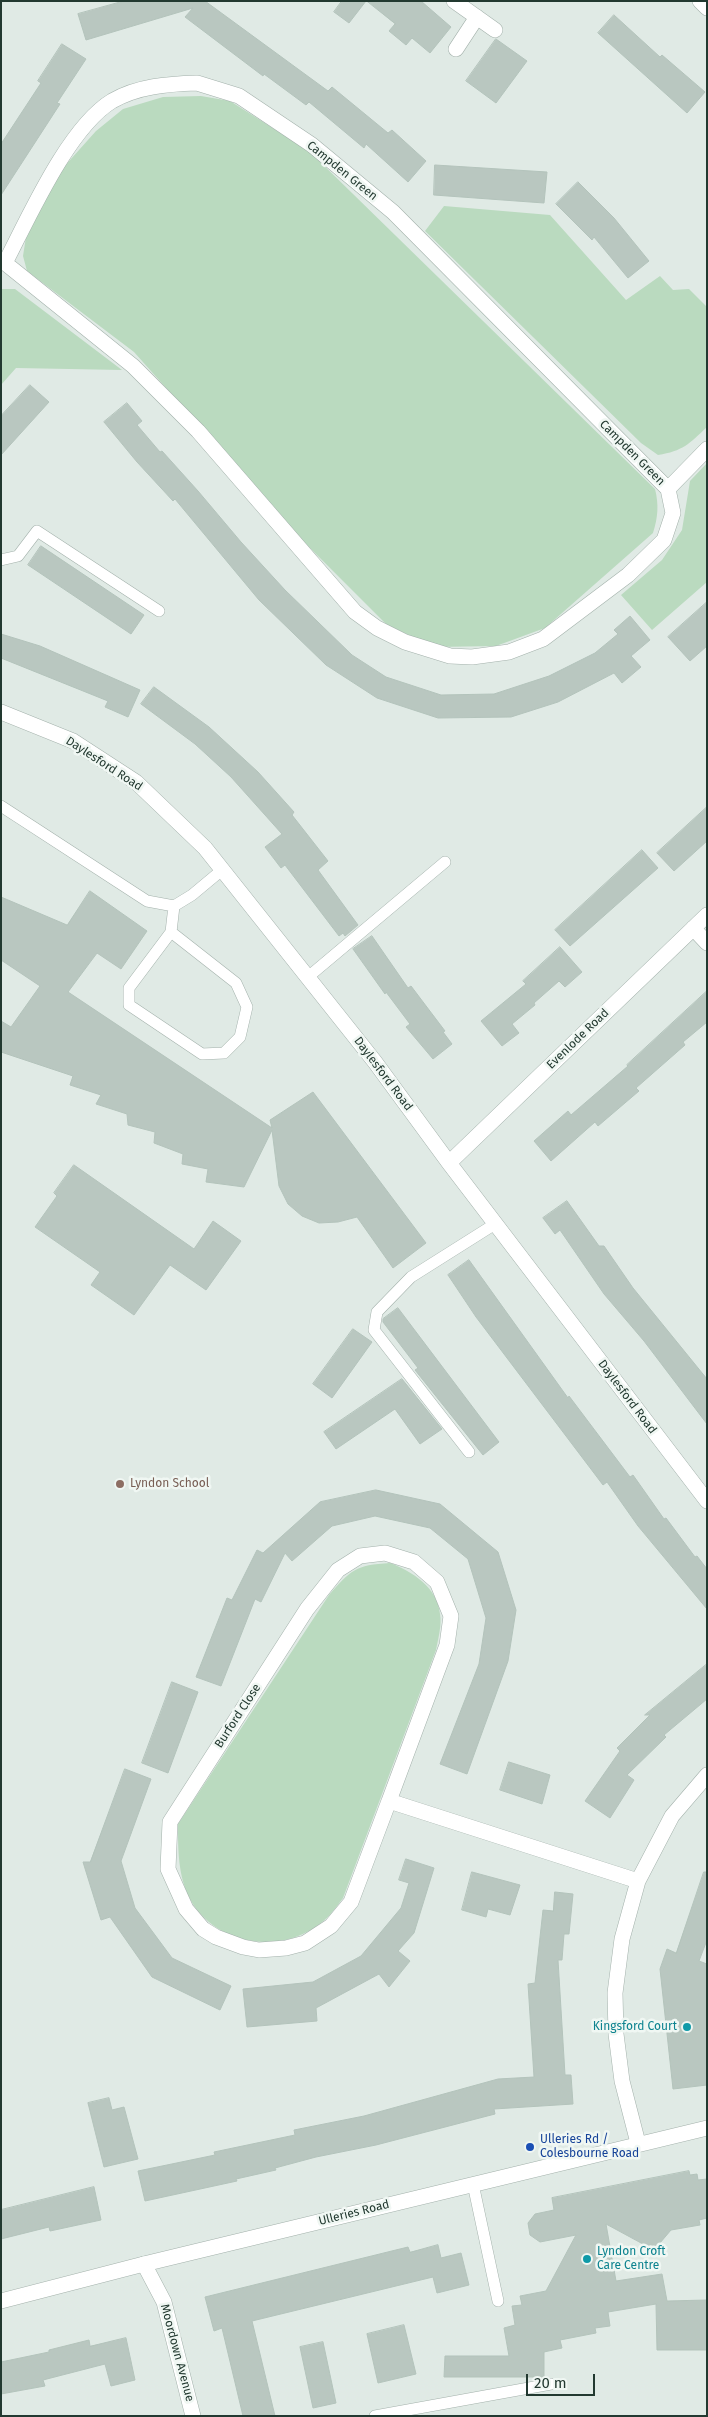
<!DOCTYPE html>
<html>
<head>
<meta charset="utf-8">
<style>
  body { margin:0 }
  #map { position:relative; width:708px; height:2417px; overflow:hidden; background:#e0eae5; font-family:"Fira Sans",sans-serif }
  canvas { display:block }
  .frame { position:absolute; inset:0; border:2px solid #223930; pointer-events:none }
  .scale { position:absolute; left:526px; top:2374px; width:69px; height:22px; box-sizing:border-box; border:2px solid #223930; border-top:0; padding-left:6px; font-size:15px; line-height:18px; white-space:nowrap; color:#223930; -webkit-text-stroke:4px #f0f7f3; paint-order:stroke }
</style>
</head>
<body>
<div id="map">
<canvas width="708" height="2417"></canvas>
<div class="frame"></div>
<div class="scale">20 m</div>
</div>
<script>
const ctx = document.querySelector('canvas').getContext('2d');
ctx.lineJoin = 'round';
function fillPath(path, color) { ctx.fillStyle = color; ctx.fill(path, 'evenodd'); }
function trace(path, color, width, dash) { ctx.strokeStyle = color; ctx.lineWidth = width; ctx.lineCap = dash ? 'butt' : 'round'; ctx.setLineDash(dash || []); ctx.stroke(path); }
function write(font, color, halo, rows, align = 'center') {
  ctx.font = font + ' "Fira Sans",sans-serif'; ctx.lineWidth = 5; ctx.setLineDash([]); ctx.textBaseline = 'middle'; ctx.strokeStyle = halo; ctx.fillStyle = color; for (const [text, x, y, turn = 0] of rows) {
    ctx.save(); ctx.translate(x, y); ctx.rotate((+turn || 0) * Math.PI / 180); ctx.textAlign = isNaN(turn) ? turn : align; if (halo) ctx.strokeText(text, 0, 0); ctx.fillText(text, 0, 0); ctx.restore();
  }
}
const green = new Path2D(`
  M201,96L230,101L309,151L655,489C659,505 658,517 653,533L545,628L496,646L435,647L387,625L298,536L134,352L27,271L23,256L26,237L62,169L96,131L123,109L163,97Z
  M444,206L550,215L626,300L660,276L673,290L689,289L707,307V427C689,444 683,451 658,455L641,443L425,231Z
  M1,289H15L122,370L16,368L1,385Z
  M707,463V582L652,630L621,595L662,560L682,530L690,481Z
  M390,1563C412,1571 438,1588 440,1614C442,1625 438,1639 436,1650L343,1898C335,1909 327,1920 314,1928C274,1954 214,1943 190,1899C178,1876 178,1850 178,1824L329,1595C351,1570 355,1565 390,1563Z`);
const building = new Path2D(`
  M124,1H205L328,91L332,87L388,133L392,130L426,161L408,182L366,144L364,148L309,102L306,105L264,74L263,76L185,17L193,8L86,40L78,14Z
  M342,1H366L349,23L334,12Z
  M367,1H421L451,27L430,53L412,38L406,45L389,31L395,24Z
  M614,15L660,57L662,55L705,92L687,113L598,33Z
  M496,39L527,61L496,103L466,81Z
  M62,44L86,59L57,103L60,104L1,195V144L41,83L38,81Z
  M435,165L547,172L544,203L434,195Z
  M578,182L614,218L649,261L628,278L594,237L592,240L556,204Z
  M30,385L49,402L1,455V416Z
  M127,403L142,421L137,425L160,452L162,451L198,491L241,542L285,590L352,655L386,677L441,695L494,694L549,676L595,653L618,634L614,630L630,616L650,640L631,656L641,667L622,683L614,673L558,702L511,717L438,718L377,698L326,665L259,600L175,499L173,501L137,462L104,422Z
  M41,546L144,615L131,634L28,565Z
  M707,602V646L690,661L668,637Z
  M1,634L40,646L140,690L128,717L105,707L108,701L1,658Z
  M154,687L209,727L258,772L294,812L292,815L328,861L318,870L358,925L345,936L343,933L339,936L285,865L281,868L265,847L282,834L231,777L195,744L141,704Z
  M707,807V841L674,871L657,853Z
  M642,850L658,868L570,946L555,930Z
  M90,891L147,931L121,969L97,953L68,992L272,1128L270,1120L313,1092L426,1243L393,1268L357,1217L338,1222L319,1223L302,1216L288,1204L279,1186L272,1130L244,1187L206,1182L208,1169L182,1164L183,1154L154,1143L155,1132L128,1125L127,1114L96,1104L101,1095L70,1085L73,1076L1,1052V1021L11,1027L40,986L1,960V897L67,925Z
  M372,936L408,988L411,986L445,1031L443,1032L452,1044L433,1059L406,1027L410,1024L386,992L385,994L353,949Z
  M560,947L582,972L565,987L559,981L534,1003L535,1005L512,1024L519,1033L502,1046L481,1021L526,984L523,981Z
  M707,991V1022L683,1042L685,1045L636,1088L639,1091L598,1126L595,1122L551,1161L534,1141L568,1111L571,1115L628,1066L627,1065Z
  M74,1165L194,1249L213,1221L241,1241L206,1290L170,1265L134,1315L91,1285L100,1272L35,1227L57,1196L54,1193Z
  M567,1201L599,1246H604L633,1288L707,1379V1424L644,1341L604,1294L560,1230L555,1234L543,1218Z
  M469,1260L568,1398L569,1396L630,1477L633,1475L664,1519L666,1518L695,1557L697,1556L707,1569V1609L638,1526L607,1482L603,1485L476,1317L448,1275Z
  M398,1308L499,1442L483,1455L415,1370L418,1368L383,1322V1319Z
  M353,1329L372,1342L332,1398L313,1384Z
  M402,1379L442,1429L420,1444L395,1409L336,1449L324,1432Z
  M376,1490L440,1504L498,1552L516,1610L508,1661L467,1774L440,1764L479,1664L486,1618L468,1559L430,1528L375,1516L332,1526L292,1561L285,1553L261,1602L255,1599L221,1686L196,1677L227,1598L232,1600L257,1550L263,1553L320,1502Z
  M707,1664V1699L664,1735L666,1737L627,1775L634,1780L610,1818L585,1801L620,1751L617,1748L650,1715H645Z
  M172,1682L198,1692L168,1773L142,1763Z
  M509,1762L550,1775L542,1804L500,1790Z
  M125,1769L151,1779L121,1861L135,1908L172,1958L231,1986L220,2010L152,1977L110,1917L101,1920L83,1862H90Z
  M406,1859L434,1868L414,1933L398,1951L410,1961L389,1987L379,1974L316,2008L317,2021L247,2027L243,1989L313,1982L361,1956L401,1908L409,1883L399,1880Z
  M472,1872L520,1885L510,1915L488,1909L486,1917L462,1910Z
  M704,1872H707V1940L699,1961L707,1964V2085L673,2089L660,1969L667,1949L676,1953Z
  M555,1892L573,1894L569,1934H564L562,1960H558L565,2075H571L573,2104L494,2109L495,2114L376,2145L316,2157L275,2168L276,2170L236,2179L237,2181L145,2201L138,2171L215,2155L214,2152L295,2135L294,2130L364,2116L498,2079L534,2077L528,1984L535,1983L543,1910L553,1911Z
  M109,2098L112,2110L124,2107L138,2159L104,2167L88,2103Z
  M689,2171L690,2175L697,2174L698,2180L707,2179V2218L699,2220L700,2225L671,2230L654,2250L606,2224L616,2281L662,2274L667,2301L707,2300V2350H657L656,2304L608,2312L610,2326L595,2328L596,2333L560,2340L562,2348L544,2352V2377H444L445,2356H509L504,2328L515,2325L512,2306L522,2305L520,2296L546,2291L576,2235L540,2242L530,2235L528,2223L535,2214L554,2210L552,2198Z
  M94,2187L101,2220L50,2231L49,2227L1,2239V2210Z
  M438,2245L441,2258L461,2253L469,2285L437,2293L433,2277L252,2321L275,2416H243L222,2328L214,2331L205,2297L408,2247L410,2252Z
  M404,2325L416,2374L378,2383L367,2334Z
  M126,2338L135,2380L111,2386L105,2364L43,2380L45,2386L1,2394V2362L49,2352V2350L89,2340L90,2346Z
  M323,2342L336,2403L313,2408L300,2347Z`);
const service = new Path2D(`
  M1,560L18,556L37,531L159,611
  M1,806L147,901L174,906L192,895L222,870
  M171,932L236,983L247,1007L240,1037L224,1053L202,1054L129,1005V988L171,932L174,906
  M308,977L445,862
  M469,1452L374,1330L377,1312L411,1277L495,1224
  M473,2184L498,2301
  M375,2416L551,2384`);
const minor = new Path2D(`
  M454,1L495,30
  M700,1L707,8
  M456,49L477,17
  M197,83L239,96L312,145L393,212L668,489L673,513L664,540L628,575L543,639L509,652L472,657L450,656L405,642L377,628L355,612L198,431L133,366L5,263C29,217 68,128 112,101C138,86 168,84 197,83Z
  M668,489L707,449
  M1,712L73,741L136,782L205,848L375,1062L449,1163L707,1501
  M693,928L707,943
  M449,1163L707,915
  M389,1801L351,1902L331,1926L305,1943L286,1948L259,1950L243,1947L216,1937L203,1929L186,1909L168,1869L170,1822L307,1609L338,1570L360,1556L385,1553L414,1562L437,1582L451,1616L447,1645L389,1801L638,1881
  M638,2143L622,2081L616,2034L615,1993L622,1939L638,1881L672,1816L707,1775
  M144,2264L164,2302L193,2416`);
const tertiary = new Path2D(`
  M1,2301L144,2264L707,2128`);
const markers = [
  [120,1484,5,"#8d6e63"],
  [687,2027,5,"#0f9aa8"],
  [530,2147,5,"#1a4fb4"],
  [587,2259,5,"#0f9aa8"]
];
const streetNames = [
  ["Campden Green",342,171,39],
  ["Campden Green",632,453,45],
  ["Daylesford Road",104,764,33],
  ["Evenlode Road",578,1039,-44],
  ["Daylesford Road",383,1074,53],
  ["Daylesford Road",627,1397,53],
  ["Burford Close",238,1716,-57],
  ["Ulleries Road",354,2213,-14],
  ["Moordown Avenue",177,2353,75]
];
const educationNames = [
  ["Lyndon School",130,1484]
];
const cultureNames = [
  ["Kingsford Court",677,2027],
  ["Lyndon Croft",597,2252,"left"],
  ["Care Centre",597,2266,"left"]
];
const transitNames = [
  ["Ulleries Rd /",540,2140],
  ["Colesbourne Road",540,2154]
];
fillPath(green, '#badabf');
fillPath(building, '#b9c7c0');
trace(building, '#b3c3bb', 1);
trace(service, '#a3b1ab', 12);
trace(minor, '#a3b1ab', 16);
trace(tertiary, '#a3b1ab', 16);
trace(service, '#fff', 11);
trace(minor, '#fff', 15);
trace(tertiary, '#fff', 15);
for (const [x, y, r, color] of markers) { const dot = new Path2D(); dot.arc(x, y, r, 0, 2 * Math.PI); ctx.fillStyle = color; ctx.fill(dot); trace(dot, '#f0f7f3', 2); }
write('12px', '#223930', '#f0f7f3', streetNames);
write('12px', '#785e54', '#f0f7f3', educationNames, 'left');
write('12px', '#0d838f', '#f0f7f3', cultureNames, 'right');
write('12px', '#164399', '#f0f7f3', transitNames, 'left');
</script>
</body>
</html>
